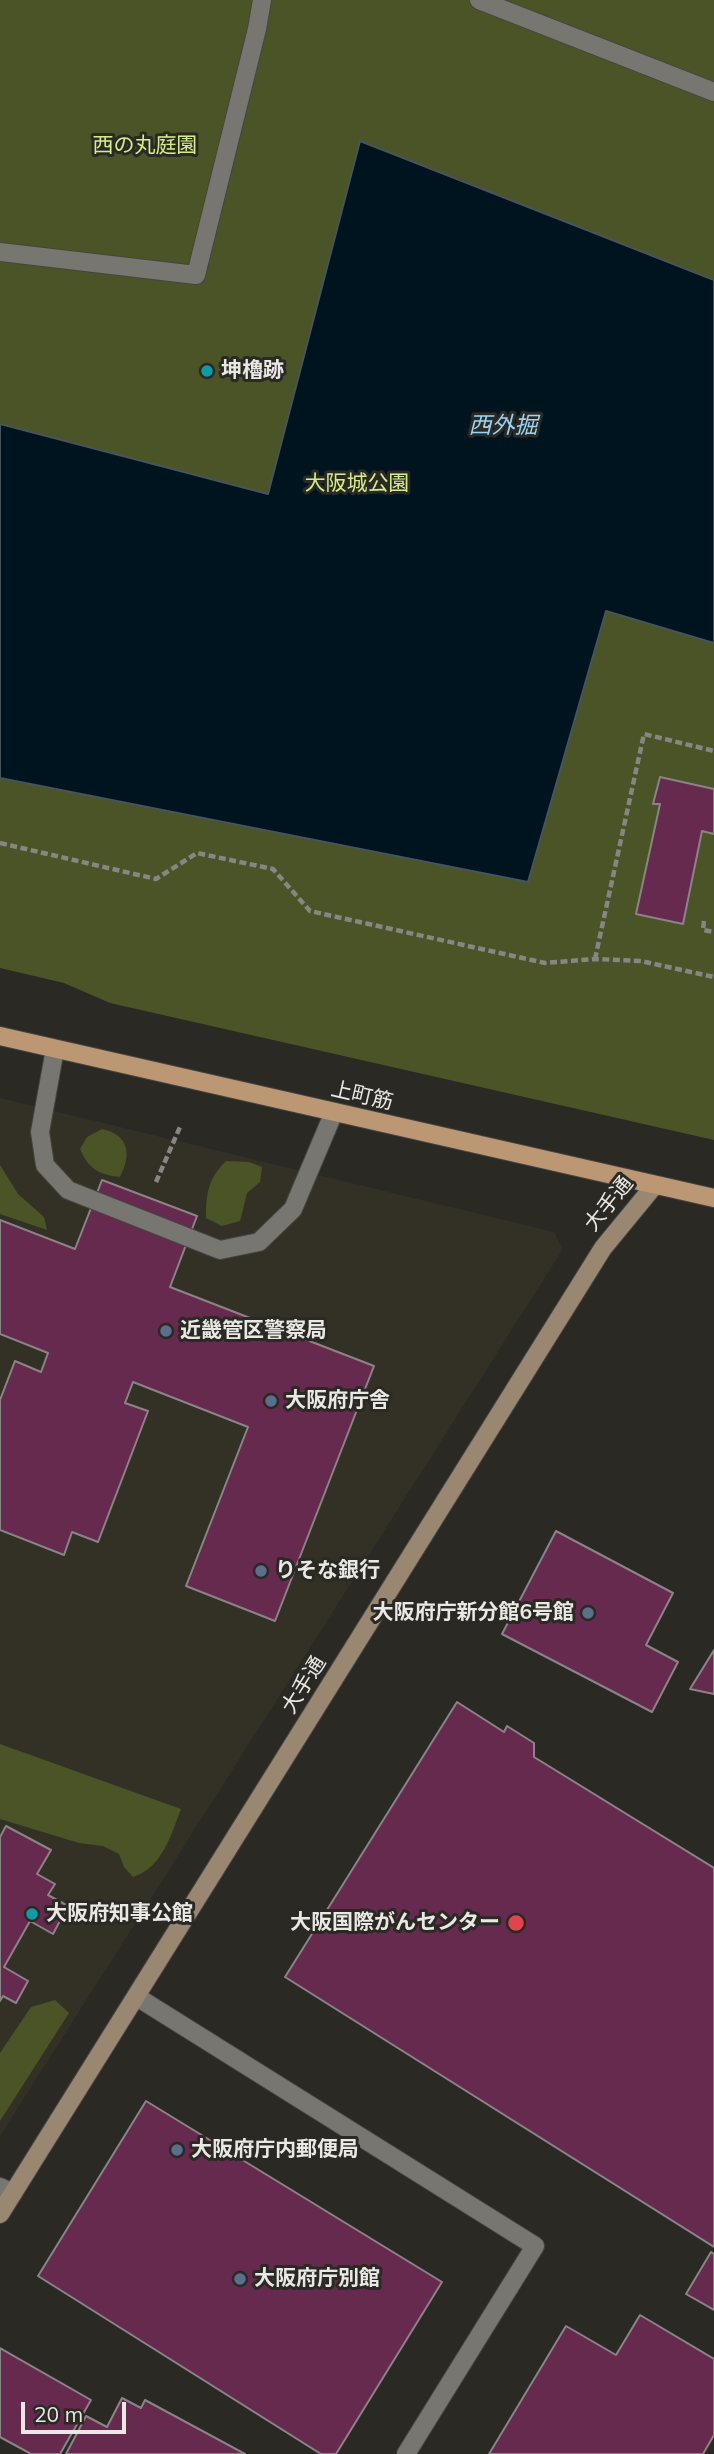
<!DOCTYPE html>
<html>
<head>
<meta charset="utf-8">
<style>
  body { margin:0 }
  #map { position:relative; width:714px; height:2454px; overflow:hidden; background:#2a2924; font-family:Mulish,sans-serif }
  canvas { display:block }
  .scale { position:absolute; left:21px; top:2402px; width:105px; height:32px; box-sizing:border-box; border:4px solid #e9e8e5; border-top:0; padding-left:9px; font-size:21px; line-height:24px; white-space:nowrap; color:#e9e8e5; -webkit-text-stroke:5px #2a2924; paint-order:stroke }
</style>
</head>
<body>
<div id="map">
<canvas width="714" height="2454"></canvas>
<div class="scale">20 m</div>
</div>
<script>
const ctx = document.querySelector('canvas').getContext('2d');
ctx.lineJoin = 'round';
function fillPath(path, color) { ctx.fillStyle = color; ctx.fill(path, 'evenodd'); }
function trace(path, color, width, dash) { ctx.strokeStyle = color; ctx.lineWidth = width; ctx.lineCap = dash ? 'butt' : 'round'; ctx.setLineDash(dash || []); ctx.stroke(path); }
function write(font, color, halo, rows, align = 'center') {
  ctx.font = font + ' Mulish,"Noto Sans JP",sans-serif'; ctx.lineWidth = 6; ctx.setLineDash([]); ctx.textBaseline = 'middle'; ctx.strokeStyle = halo; ctx.fillStyle = color; for (const [text, x, y, turn = 0] of rows) {
    ctx.save(); ctx.translate(x, y); ctx.rotate((+turn || 0) * Math.PI / 180); ctx.textAlign = isNaN(turn) ? turn : align; if (halo) ctx.strokeText(text, 0, 0); ctx.fillText(text, 0, 0); ctx.restore();
  }
}
const built = new Path2D(`
  M0,1098L554,1232L563,1249L0,2136Z`);
const green = new Path2D(`
  M0,0H714V1140L110,1003L64,983L0,968Z
  M102,1129C129,1135 132,1154 120,1177C100,1175 88,1169 80,1149L87,1137Z
  M226,1161L249,1162L262,1167L260,1182L247,1193L240,1221L222,1226L206,1218C206,1193 208,1179 226,1161Z
  M0,1165L18,1194L44,1217L47,1230L0,1214Z
  M0,1744L181,1809C171,1835 162,1868 133,1877L124,1867L119,1854L103,1846L79,1843L0,1819Z
  M55,2000L69,2013L0,2121V2053L31,2007Z`);
const water = new Path2D(`
  M360,141L714,280V643L606,611L528,882L0,778V424L268,494Z`);
const building = new Path2D(`
  M660,777L714,789V834L702,831L683,924L636,914L660,804H653Z
  M102,1180L197,1216L170,1287L374,1366L275,1621L186,1586L248,1427L133,1382L125,1403L148,1411L98,1542L72,1532L64,1555L0,1530V1400L15,1361L41,1372L48,1353L0,1334V1220L75,1249Z
  M556,1531L673,1593L646,1645L678,1662L652,1712L502,1634Z
  M714,1650V1694L690,1689Z
  M457,1702L504,1732L507,1726L534,1743V1757L714,1868V2247L285,1977Z
  M6,1826L51,1850L37,1874L55,1884L48,1895L68,1906L53,1934L30,1921L4,1967L28,1981L16,2003L3,1996L0,2001V1837Z
  M146,2101L442,2282L336,2454H321L38,2276Z
  M711,2252L714,2254V2310L686,2294Z
  M640,2315L714,2359V2435L703,2454H489L566,2326L616,2355Z
  M0,2348L91,2400L60,2454H31L0,2437Z
  M122,2398L141,2408L145,2400L245,2454H66L86,2416L107,2427Z`);
const path = new Path2D(`
  M0,843L156,879L197,853L273,869L310,911L545,963L595,959L641,961L714,977
  M704,921L703,930L714,932
  M595,959L644,734L714,751
  M156,1182L180,1127`);
const lane = new Path2D(`
  M55,1049L40,1132L45,1165L68,1190L220,1250L259,1242L293,1209L334,1112
  M137,1997L535,2246L406,2454`);
const street = new Path2D(`
  M479,0L714,92
  M0,252L196,275L257,29L262,0
  M0,2187L13,2193`);
const secondary = new Path2D(`
  M0,2214L603,1248L654,1186`);
const primary = new Path2D(`
  M0,1036L714,1198`);
const markers = [
  [207,371,7,"#0f9aa8"],
  [166,1331,7,"#5c6f8a"],
  [271,1401,7,"#5c6f8a"],
  [261,1571,7,"#5c6f8a"],
  [588,1613,7,"#5c6f8a"],
  [32,1914,7,"#0f9aa8"],
  [516,1923,9,"#e0444e"],
  [177,2150,7,"#5c6f8a"],
  [240,2279,7,"#5c6f8a"]
];
const parkNames = [
  ["西の丸庭園",145,146],
  ["大阪城公園",357,484]
];
const poiNames = [
  ["坤櫓跡",221,371],
  ["近畿管区警察局",180,1331],
  ["大阪府庁舎",285,1401],
  ["りそな銀行",275,1571],
  ["大阪府庁新分館6号館",574,1613,"right"],
  ["大阪府知事公館",46,1914],
  ["大阪国際がんセンター",500,1923,"right"],
  ["大阪府庁内郵便局",191,2150],
  ["大阪府庁別館",254,2279]
];
const streetNames = [
  ["上町筋",362,1096,13],
  ["大手通",609,1204,-51],
  ["大手通",304,1685,-58]
];
const waterNames = [
  ["西外掘",503,426]
];
fillPath(built, '#333126');
fillPath(green, '#4a5427');
fillPath(water, '#001420');
trace(water, '#46545b', 2);
fillPath(building, '#662a4e');
trace(building, '#8b8487', 2);
trace(lane, '#464542', 20);
trace(street, '#464542', 20);
trace(secondary, '#464542', 20);
trace(primary, '#464542', 20);
trace(path, '#878682', 4.5, [7, 3.5]);
trace(lane, '#787671', 18);
trace(street, '#787671', 18);
trace(secondary, '#998772', 18);
trace(primary, '#bb9873', 18);
for (const [x, y, r, color] of markers) { const dot = new Path2D(); dot.arc(x, y, r, 0, 2 * Math.PI); ctx.fillStyle = color; ctx.fill(dot); trace(dot, '#2a2924', 2.5); }
write('21px', '#d4ec89', '#2a2924', parkNames);
write('bold 21px', '#e9e8e5', '#2a2924', poiNames, 'left');
write('21px', '#e9e8e5', '#2a2924', streetNames);
write('italic 23px', '#99d4f6', '#2a2924', waterNames);
</script>
</body>
</html>
